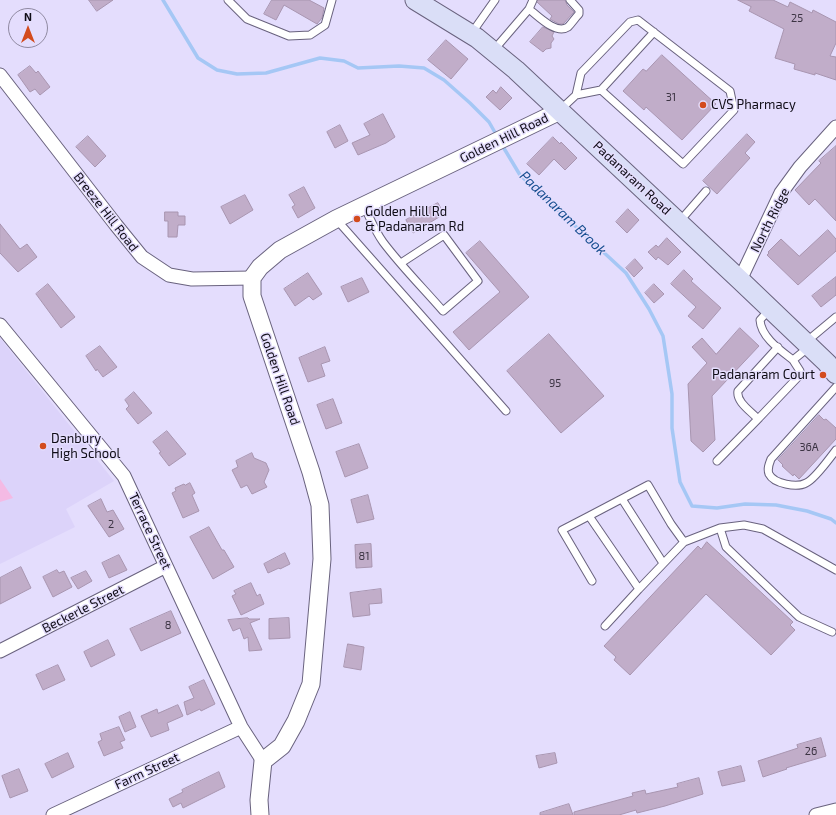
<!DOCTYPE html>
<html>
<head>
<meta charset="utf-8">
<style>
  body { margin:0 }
  #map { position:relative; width:836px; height:815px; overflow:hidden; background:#e4ddfd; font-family:"Exo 2",sans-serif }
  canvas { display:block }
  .north { position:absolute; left:8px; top:8px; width:40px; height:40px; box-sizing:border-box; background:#e4ddfd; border:1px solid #8f89a1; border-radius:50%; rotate:0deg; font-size:11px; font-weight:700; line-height:16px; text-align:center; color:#0f0c16 }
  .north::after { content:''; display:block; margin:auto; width:14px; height:18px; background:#d34b1d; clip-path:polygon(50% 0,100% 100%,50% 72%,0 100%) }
</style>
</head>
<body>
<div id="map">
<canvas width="836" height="815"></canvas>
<div class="north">N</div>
</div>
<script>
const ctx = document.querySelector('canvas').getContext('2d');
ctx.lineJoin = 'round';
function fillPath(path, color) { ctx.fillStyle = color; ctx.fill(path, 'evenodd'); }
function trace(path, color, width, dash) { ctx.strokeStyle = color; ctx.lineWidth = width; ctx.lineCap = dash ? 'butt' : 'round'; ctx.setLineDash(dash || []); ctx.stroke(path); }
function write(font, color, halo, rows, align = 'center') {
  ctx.font = font + ' "Exo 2",sans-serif'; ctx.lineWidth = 3; ctx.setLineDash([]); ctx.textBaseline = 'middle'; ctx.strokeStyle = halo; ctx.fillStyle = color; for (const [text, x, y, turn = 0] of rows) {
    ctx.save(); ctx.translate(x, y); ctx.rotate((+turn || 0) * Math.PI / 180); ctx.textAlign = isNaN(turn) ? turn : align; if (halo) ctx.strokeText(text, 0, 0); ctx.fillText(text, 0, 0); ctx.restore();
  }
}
const built = new Path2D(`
  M0,338L114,481L66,509L75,527L0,564Z`);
const green = new Path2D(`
  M0,479L13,498L0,502Z`);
const stream = new Path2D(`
  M163,0L198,58L217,70L237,74L266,73L320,58L344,61L358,68L399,66L424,68L444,80L470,103L489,122L497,136
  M502,145L520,175L626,273L649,309L663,336L672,394V428L680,482L692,506L717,508L745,504L776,505L807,511L831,519L836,523`);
const building = new Path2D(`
  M89,0H113L97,11Z
  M272,0H309L324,8L322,18L317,24L284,5L276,20L264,14Z
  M538,0H565L567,5L574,12L563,24H559L550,19L552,16L537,2Z
  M738,0H773L788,7L790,2L812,13L813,10L836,22V43L830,56L836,57V80L815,73V75L794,69L795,64L775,58L784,29L749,11L751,7Z
  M543,27L554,32L552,36L554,39L551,43V48L546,49L543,52L530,42Z
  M446,40L468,59L451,79L428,60Z
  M662,55L716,104L682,140L646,107L644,110L623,91L643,69L646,71Z
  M30,66L36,73L38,71L50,87L40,95L35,89L30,92L18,75Z
  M501,87L512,98L500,110L486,97L493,90L496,93Z
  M383,114L395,137L386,143L358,155L352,143L370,135L364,124Z
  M340,125L348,141L335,148L327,132Z
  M747,134L755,142L745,153L750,158L717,194L703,181Z
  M88,136L106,156L95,167L76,147Z
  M553,137L560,144L561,142L577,158L565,170L554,159L539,175L527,164Z
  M836,146V221L815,199L809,205L795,190L821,163L819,161Z
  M304,187L315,208L298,218L292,207L295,205L289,195Z
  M245,195L253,210L230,224L221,207Z
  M438,203L444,214L413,233L406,220Z
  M628,209L639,220L627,233L616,222Z
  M165,212H178V216H185V225H178L177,237H168V221H165Z
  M0,224L20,249L27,244L37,257L18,272L0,253Z
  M828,230L836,239V251L798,285L767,255L769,253L768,252L781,239L799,256Z
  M667,238L681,252L668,265L658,257L656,260L648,252L656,245L658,247Z
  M480,241L529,297L469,350L453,332L500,292L466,253Z
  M635,259L643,268L634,277L626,268Z
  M684,270L693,279L691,281L721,308L703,329L688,316L696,307L671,284Z
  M308,273L322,294L313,300L309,296L295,306L284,289Z
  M836,277V295L821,307L812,296Z
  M362,278L369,292L348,302L341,287Z
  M48,284L75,317L61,328L36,294Z
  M654,284L664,294L654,303L645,293Z
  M740,328L759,346L712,396L715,440L703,452L691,441L688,384L707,363L692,347L702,338L716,354Z
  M549,334L604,396L561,433L507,371Z
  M100,346L117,367L103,377L97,369L96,371L86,356Z
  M325,347L330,361L321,364L325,376L308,382L299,358Z
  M134,392L152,413L138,424L126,409L129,406L125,400Z
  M333,399L342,423L326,429L317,405Z
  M819,415L824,420L826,419L836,428V439L799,479L794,474L793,476L782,466L783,465L778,460Z
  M167,431L186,454L169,466L159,453L161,452L153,442Z
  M359,444L368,468L345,477L336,452Z
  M252,453L254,458L266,463L269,470L264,482L267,487L252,494L247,485L241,488L232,470L238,467L236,461Z
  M190,483L195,493L192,495L199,511L183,518L172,493L176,491L175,488L184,484L185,485Z
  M368,495L374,519L357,523L351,500Z
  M101,499L107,512L113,510L124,529L109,537L88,506Z
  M209,527L222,550H224L234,567L213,579L190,537Z
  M707,542L793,622L790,625L795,630L771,655L706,594L630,675L614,660L616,657L604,646L698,546L701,549Z
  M371,544L372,567L356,568L355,545Z
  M285,553L290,564L280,569L279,568L268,573L264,564Z
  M119,555L127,570L109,578L102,563Z
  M21,567L31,588L0,604V578Z
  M57,570L59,573L64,571L72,587L53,597L43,577Z
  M86,571L92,581L78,589L71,578Z
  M251,583L257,596L260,594L264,604L241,615L232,596L236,594L234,591Z
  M381,589L382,603L369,604L370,615L353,617L350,593Z
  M171,611L181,633L141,651L130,629Z
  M248,618L249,619H260L250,623L262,650L249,651L248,637L244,639L240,628L233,631L228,620Z
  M289,618L290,638L269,639V619Z
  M108,640L115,655L91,667L84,652Z
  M348,644L364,647L361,670L344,667Z
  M58,665L65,680L43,690L36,675Z
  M204,680L215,704L201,711L200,709L187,715L184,702L194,698L189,687Z
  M178,705L183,716L167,723L169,730L151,737L141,716L157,709L158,713Z
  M130,712L136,727L125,732L119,717Z
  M119,727L125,740L120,742L123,748L104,756L98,742L102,740L100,734Z
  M821,738L826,756L786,768L787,769L763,777L758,761L798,748L797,745Z
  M68,753L74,767L52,778L45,764Z
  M555,753L557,763L539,768L536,756Z
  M741,766L745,781L722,786L718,772Z
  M19,769L28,791L10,798L2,776Z
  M219,772L225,787L183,808L181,803L173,807L169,799L183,792L182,790Z
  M699,778L703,794L665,806L637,813L636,810L619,815H574V812L633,796L632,793L645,790L646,794L678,787L677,784Z
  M569,804L573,815H540V813Z`);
const service = new Path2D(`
  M228,0L247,19L289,36L310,35L325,25L332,0
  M529,9C538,16 556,35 568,27C572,23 575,18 579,14V10L570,0
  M471,34L495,0
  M493,51L529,9L533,0
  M601,90L683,164L734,110L730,91L638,20L630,22L581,73L576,95L601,90L654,32
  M560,110L576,95
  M364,206C370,218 375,231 383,242C401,266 423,288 443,311L478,281L444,235L401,263
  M336,219L506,411
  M679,222L706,191
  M770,309L760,320C761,337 780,350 793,360L809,347
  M806,342L836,317
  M778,347L738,391C736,401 749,410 756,417L759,418L799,376L800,371L793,360
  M836,387L771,459C769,464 767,469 769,474C774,484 797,488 806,483C814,480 830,458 836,450
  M717,461L759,418
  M622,499L663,563
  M589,516L562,530L592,581
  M720,528L726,547L799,617L832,632
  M684,542L671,524L648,485L589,516L639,589L684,542L720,528L744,525L763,529L836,570
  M605,626L639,589`);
const minor = new Path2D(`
  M0,75L116,225L142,257L169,275L192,279L252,278
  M740,280L781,193L800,167L836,127
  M0,325L124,476L241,727L263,761
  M0,651L166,566
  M53,815L241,727
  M816,815L836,810`);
const tertiary = new Path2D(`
  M260,815L259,800L263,761L282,746L296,721L311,684L322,559L320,505L311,472L252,296V278L260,267L280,250L336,219L560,111`);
const secondary = new Path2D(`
  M415,0L477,38L516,70L740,280L827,363L836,374`);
const markers = [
  [703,105,4,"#d34b1d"],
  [357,219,4,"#d34b1d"],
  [823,375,4,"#d34b1d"],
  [43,446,4,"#d34b1d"]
];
const numberNames = [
  ["25",797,18],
  ["31",671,97],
  ["95",555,383],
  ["36A",809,447],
  ["2",111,524],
  ["81",364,556],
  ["8",168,625],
  ["26",811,751]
];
const poiNames = [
  ["CVS Pharmacy",711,105],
  ["Golden Hill Rd",365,212],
  ["& Padanaram Rd",365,227],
  ["Padanaram Court",815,375,"right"],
  ["Danbury",51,439],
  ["High School",51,454]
];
const streetNames = [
  ["Golden Hill Road",504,138,-26],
  ["Padanaram Road",632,178,43],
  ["Breeze Hill Road",106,212,52],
  ["North Ridge",770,220,-63],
  ["Golden Hill Road",280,379,71],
  ["Terrace Street",150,531,65],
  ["Beckerle Street",83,609,-27],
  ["Farm Street",147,771,-25]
];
const waterNames = [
  ["Padanaram Brook",563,213,44]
];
fillPath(built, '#dcd3fa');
fillPath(green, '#f4bae4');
trace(stream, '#a5c7f5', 3.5);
fillPath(building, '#c1adc9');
trace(building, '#a895b0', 1);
trace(service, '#69627e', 9);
trace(minor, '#69627e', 15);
trace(tertiary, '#69627e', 19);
trace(secondary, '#69627e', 21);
trace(service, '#fff', 7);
trace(minor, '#fff', 13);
trace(tertiary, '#fff', 17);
trace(secondary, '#dadef7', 19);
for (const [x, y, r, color] of markers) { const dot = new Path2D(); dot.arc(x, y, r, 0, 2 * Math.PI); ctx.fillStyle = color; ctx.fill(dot); trace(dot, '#e4ddfd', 1.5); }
write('11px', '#3c3443', null, numberNames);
write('13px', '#0f0c16', '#e4ddfd', poiNames, 'left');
write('13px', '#0f0c16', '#e4ddfd', streetNames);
write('italic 14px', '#174e90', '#e4ddfd', waterNames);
</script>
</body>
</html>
